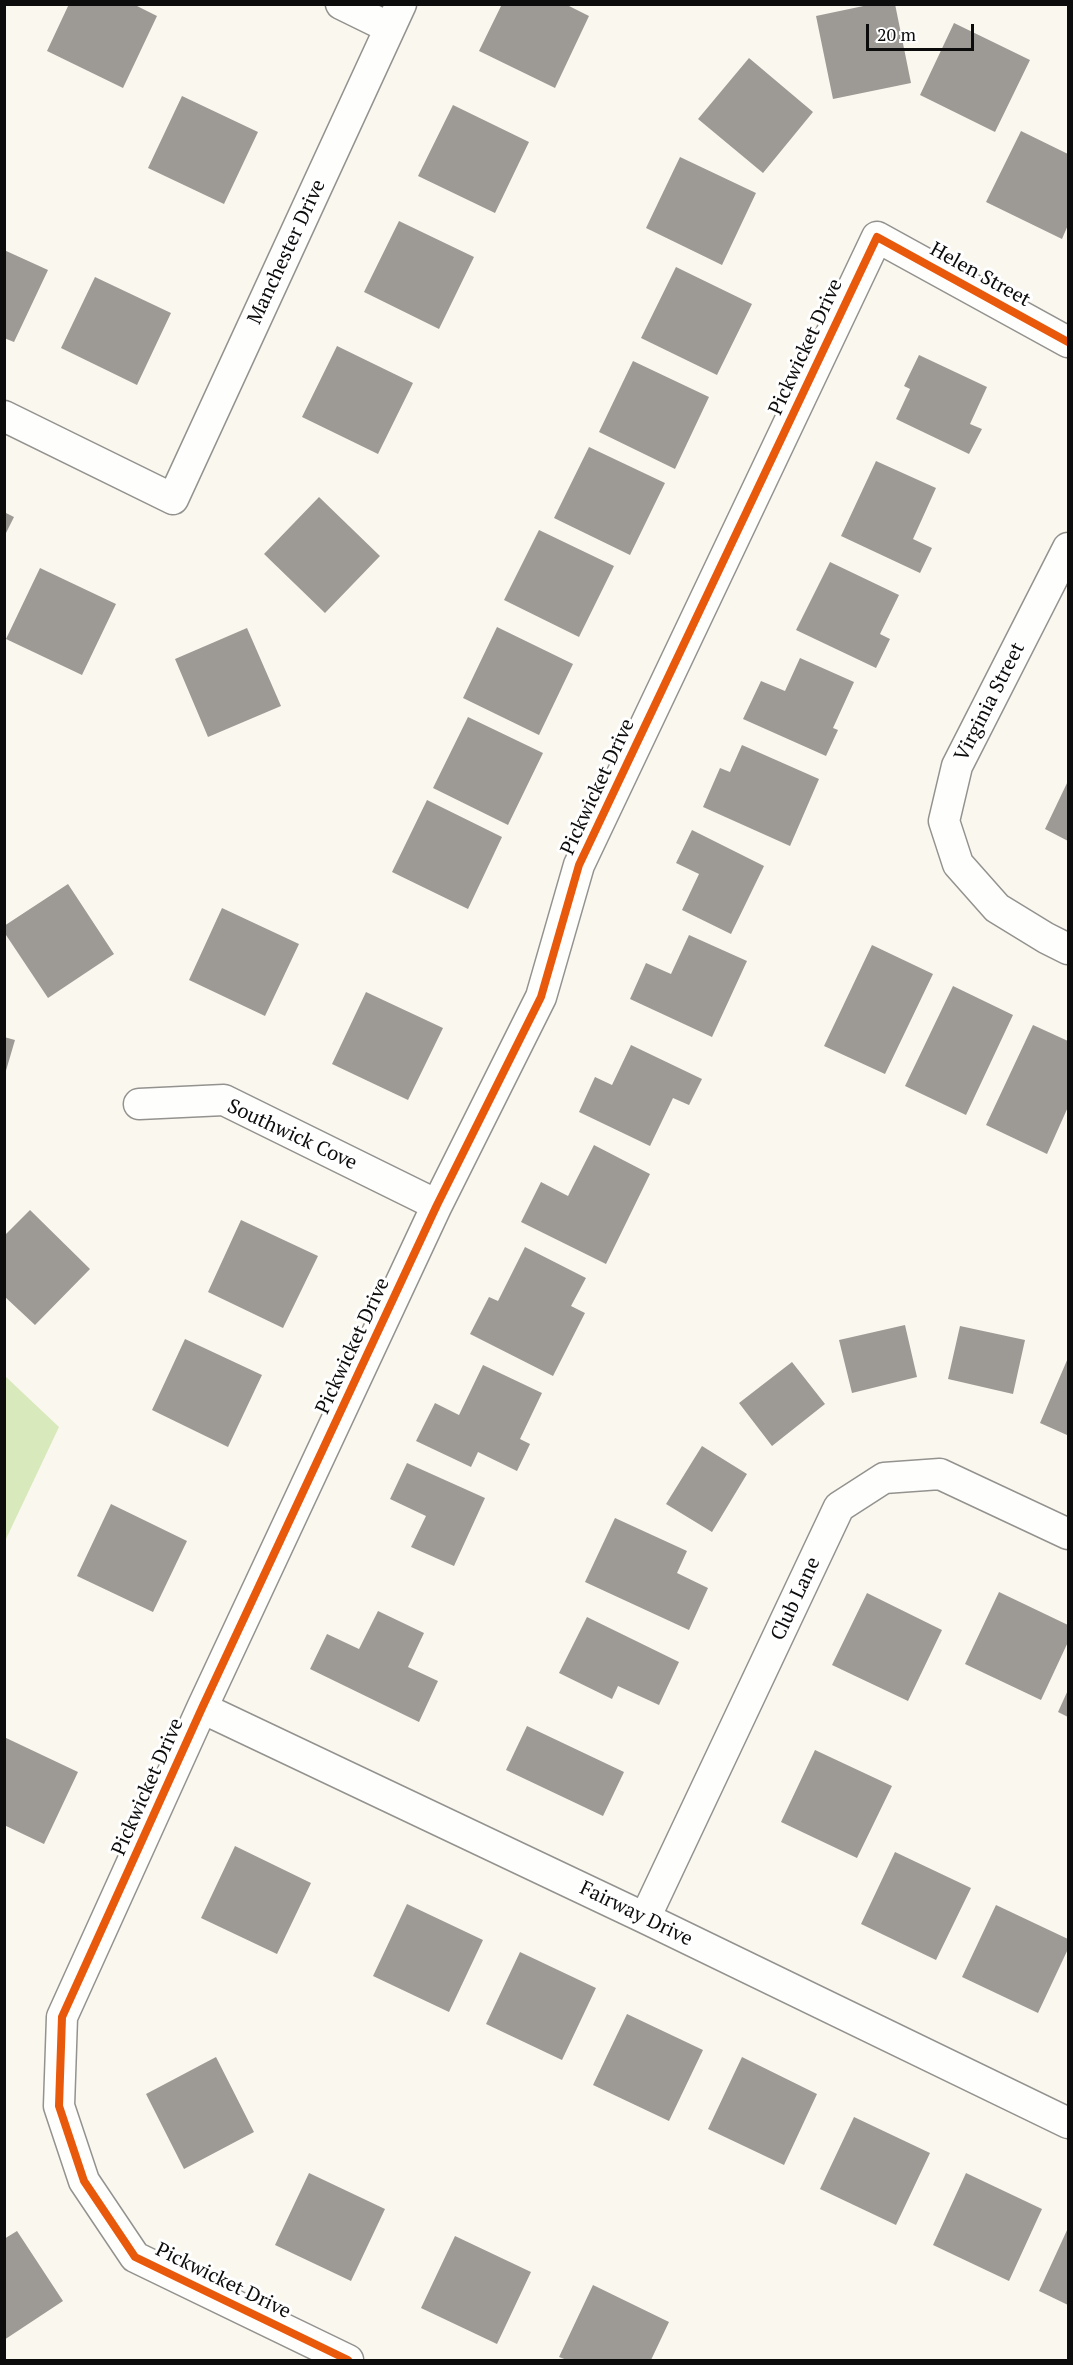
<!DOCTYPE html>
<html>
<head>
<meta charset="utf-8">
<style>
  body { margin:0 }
  #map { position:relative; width:1073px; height:2365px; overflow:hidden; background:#faf7ef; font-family:"PT Serif",serif }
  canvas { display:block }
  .frame { position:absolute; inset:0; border:6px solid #0c0c0c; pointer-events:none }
  .scale { position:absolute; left:866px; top:24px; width:108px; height:27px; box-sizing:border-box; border:3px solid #0c0c0c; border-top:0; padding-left:8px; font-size:18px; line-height:21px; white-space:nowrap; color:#0c0c0c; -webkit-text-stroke:4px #fff; paint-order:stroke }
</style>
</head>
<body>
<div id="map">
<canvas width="1073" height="2365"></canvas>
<div class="frame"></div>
<div class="scale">20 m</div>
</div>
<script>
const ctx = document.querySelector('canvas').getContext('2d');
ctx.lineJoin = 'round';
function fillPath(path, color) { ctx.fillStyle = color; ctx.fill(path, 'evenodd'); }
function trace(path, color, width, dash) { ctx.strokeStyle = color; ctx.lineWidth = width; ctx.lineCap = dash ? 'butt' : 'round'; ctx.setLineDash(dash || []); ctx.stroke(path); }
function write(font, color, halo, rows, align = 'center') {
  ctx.font = font + ' "PT Serif",serif'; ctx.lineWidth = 6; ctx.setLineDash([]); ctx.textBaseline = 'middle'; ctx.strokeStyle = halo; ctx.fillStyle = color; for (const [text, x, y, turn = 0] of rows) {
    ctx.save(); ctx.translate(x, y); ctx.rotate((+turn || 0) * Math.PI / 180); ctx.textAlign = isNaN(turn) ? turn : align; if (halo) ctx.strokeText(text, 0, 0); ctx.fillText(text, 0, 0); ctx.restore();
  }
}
const forest = new Path2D(`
  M5,1376L59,1427L5,1541Z`);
const building = new Path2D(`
  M69,4H133L157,16L123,88L47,51Z
  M502,4H565L589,16L555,88L479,51Z
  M873,4H895L911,83L833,99L816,16Z
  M954,23L1030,60L995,132L920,95Z
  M749,58L813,112L763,173L698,119Z
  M182,96L258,132L224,204L148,168Z
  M453,105L529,142L495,213L418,176Z
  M1021,131L1068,154V225L1062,239L986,202Z
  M680,157L756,193L722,265L646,228Z
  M399,221L474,257L439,329L364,292Z
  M4,250L48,270L14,342L4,338Z
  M676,267L752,304L717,375L641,338Z
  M95,277L171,313L137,385L61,348Z
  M337,346L413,383L378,454L302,417Z
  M919,355L987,387L970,424L982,429L969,454L896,419L910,389L904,386Z
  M633,361L709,397L675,469L599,432Z
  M589,447L665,483L630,555L554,518Z
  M876,461L936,488L913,539L932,548L920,573L841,536Z
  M319,497L380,556L325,613L264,554Z
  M4,512L14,517L4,537Z
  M539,530L614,566L579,637L504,600Z
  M830,562L899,595L880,634L890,639L876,668L796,630Z
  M40,568L116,604L82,675L6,639Z
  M497,627L573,664L539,735L463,698Z
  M247,628L281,706L208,737L175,659Z
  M800,658L854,682L833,728L838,730L826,756L743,719L761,681L785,691Z
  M468,717L543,753L508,825L433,788Z
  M742,745L819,779L790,846L703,807L720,768L730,772Z
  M1068,781V841L1045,829Z
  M427,800L502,837L468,909L392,872Z
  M692,830L764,866L731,934L682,910L699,874L676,863Z
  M68,884L114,954L48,998L4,932V926Z
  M222,908L299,944L265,1016L189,980Z
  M689,935L747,961L712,1037L630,999L646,963L671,974Z
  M872,945L933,974L885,1074L824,1046Z
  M953,986L1013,1015L966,1115L905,1086Z
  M366,992L443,1028L408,1100L332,1064Z
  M1033,1025L1068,1041V1107L1047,1154L986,1125Z
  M4,1037L15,1040L5,1074H4Z
  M631,1045L702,1079L689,1105L673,1098L650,1146L579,1112L595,1077L612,1085Z
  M594,1145L650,1174L606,1264L521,1222L541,1182L568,1196Z
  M30,1210L90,1269L35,1325L4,1296V1236Z
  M241,1220L318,1256L283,1328L208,1292Z
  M525,1247L586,1278L571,1306L585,1313L553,1376L470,1334L489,1297L498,1301Z
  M905,1325L917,1377L852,1393L839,1340Z
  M960,1326L1025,1340L1013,1394L948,1379Z
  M185,1339L262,1375L228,1447L152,1410Z
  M1068,1358V1432L1067,1435L1040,1423Z
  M792,1362L825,1404L772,1446L739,1403Z
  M483,1365L542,1393L520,1439L530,1444L517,1471L478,1452L471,1467L416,1441L435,1403L459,1415Z
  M702,1446L747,1474L712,1532L666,1504Z
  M407,1463L485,1498L454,1566L411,1547L426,1516L390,1499Z
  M111,1504L187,1541L153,1612L77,1576Z
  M615,1518L687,1551L677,1573L708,1588L689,1630L585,1582Z
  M999,1592L1068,1625V1642L1041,1700L965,1664Z
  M867,1593L942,1630L908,1701L832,1665Z
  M378,1611L424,1633L408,1667L438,1681L419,1722L310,1669L327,1634L359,1649Z
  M587,1617L679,1662L659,1705L618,1686L612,1699L559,1673Z
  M1068,1690V1717L1058,1712Z
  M527,1726L624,1772L603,1816L506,1770Z
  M4,1737L78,1772L44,1844L4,1825Z
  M815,1750L892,1786L857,1858L781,1822Z
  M235,1846L311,1883L277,1954L201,1918Z
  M895,1852L971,1888L936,1960L861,1924Z
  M407,1904L483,1940L449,2012L373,1976Z
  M996,1905L1068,1939V1949L1038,2013L962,1977Z
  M520,1952L596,1988L562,2060L486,2024Z
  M627,2014L703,2050L669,2121L593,2085Z
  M216,2057L254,2132L184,2169L146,2094Z
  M742,2057L817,2094L784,2165L708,2129Z
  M854,2117L930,2153L896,2225L820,2189Z
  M309,2173L385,2209L351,2281L275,2245Z
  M966,2173L1042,2209L1009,2281L933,2245Z
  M1068,2228V2305L1039,2291Z
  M17,2231L63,2301L4,2340V2239Z
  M455,2236L531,2272L497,2344L421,2308Z
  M593,2285L669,2322L651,2360H567L559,2357Z`);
const minor = new Path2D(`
  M341,4L390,28
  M4,416L173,499L401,4
  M1068,548L957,766L944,821L958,864L997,908L1046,938L1068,949
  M139,1104L224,1100L437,1205
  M202,1708L645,1918L1068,2123
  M645,1918L839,1507L884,1478L940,1474L1068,1534
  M348,2360L135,2257L84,2181L59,2106L62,2017L202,1708L437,1205L541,997L579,865L877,237L1068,342`);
const cycleway = new Path2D(`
  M348,2360L135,2257L84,2181L59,2106L62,2017L202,1708L437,1205L541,997L579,865L877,237L1068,342`);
const streetNames = [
  ["Manchester Drive",287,252,-65],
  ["Helen Street",980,275,29],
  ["Pickwicket Drive",806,347,-65],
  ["Virginia Street",990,702,-63],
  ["Pickwicket Drive",598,787,-65],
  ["Southwick Cove",292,1135,25],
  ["Pickwicket Drive",353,1346,-65],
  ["Club Lane",796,1599,-65],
  ["Pickwicket Drive",148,1787,-66],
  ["Fairway Drive",636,1914,26],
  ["Pickwicket Drive",223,2281,26]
];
fillPath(forest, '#d8e9bb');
fillPath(building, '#9d9a95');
trace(minor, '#93928e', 33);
trace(minor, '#fefefd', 30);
trace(cycleway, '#e8590c', 8);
write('20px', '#0c0c0c', '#fff', streetNames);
</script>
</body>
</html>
